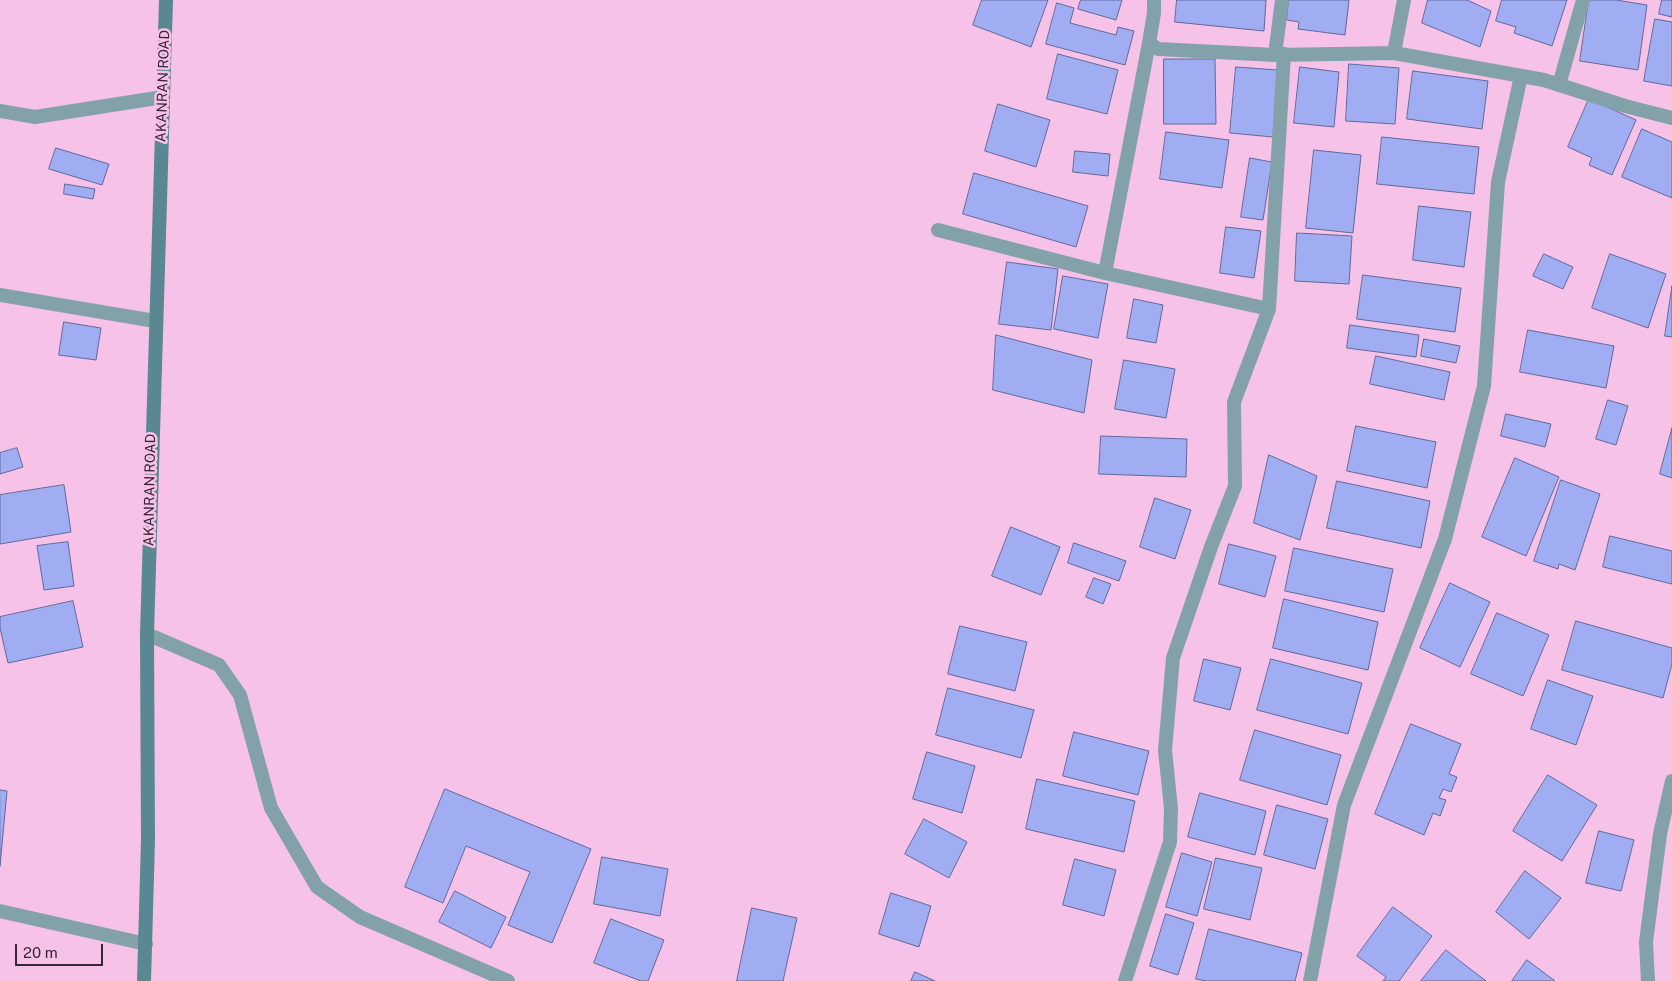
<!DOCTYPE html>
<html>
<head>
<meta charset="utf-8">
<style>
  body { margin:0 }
  #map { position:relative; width:1672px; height:981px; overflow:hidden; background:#f6c2e8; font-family:"Public Sans",sans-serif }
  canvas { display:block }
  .scale { position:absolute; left:15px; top:944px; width:88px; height:22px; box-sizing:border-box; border:2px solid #392534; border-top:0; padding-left:6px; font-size:15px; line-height:18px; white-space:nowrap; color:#392534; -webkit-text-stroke:4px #f6c2e8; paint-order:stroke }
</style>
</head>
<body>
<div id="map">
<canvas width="1672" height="981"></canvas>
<div class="scale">20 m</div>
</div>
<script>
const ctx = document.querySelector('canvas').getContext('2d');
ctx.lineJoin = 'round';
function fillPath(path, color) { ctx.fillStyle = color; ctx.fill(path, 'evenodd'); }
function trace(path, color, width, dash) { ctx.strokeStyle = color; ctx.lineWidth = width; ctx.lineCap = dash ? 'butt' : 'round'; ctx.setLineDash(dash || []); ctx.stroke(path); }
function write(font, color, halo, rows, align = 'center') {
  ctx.font = font + ' "Public Sans",sans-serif'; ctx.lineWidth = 5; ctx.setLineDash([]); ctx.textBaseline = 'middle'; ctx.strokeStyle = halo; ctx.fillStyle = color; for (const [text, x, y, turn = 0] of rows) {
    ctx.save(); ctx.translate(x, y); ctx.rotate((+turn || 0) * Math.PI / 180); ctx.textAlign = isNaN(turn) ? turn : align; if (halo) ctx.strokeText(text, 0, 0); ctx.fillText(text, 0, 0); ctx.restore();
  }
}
const building = new Path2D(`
  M982,0H1048L1031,47L973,25Z
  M1081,0H1122L1116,20L1078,9Z
  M1177,0H1266L1264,31L1175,22Z
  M1289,0H1349L1345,35L1298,29L1299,22L1287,20Z
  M1428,0H1467L1491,11L1480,47L1422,23Z
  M1502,0H1567L1552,46L1514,33L1516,27L1496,21Z
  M1589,0H1616L1647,5L1638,70L1580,61Z
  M1662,0H1672V17L1659,14Z
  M1057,3L1074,8L1070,23L1116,35L1118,27L1134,31L1125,65L1046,44Z
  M1655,19L1672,22V86L1644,81Z
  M1058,54L1118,70L1107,114L1047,99Z
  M1164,59H1215L1216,124H1164Z
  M1349,64L1399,68L1395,124L1346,121Z
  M1236,67L1278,70L1273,137L1230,133Z
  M1300,67L1339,72L1334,127L1294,123Z
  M1413,71L1488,81L1482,129L1407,119Z
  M1589,99L1636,120L1612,175L1589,165L1592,158L1568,147Z
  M998,104L1050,120L1036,167L985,151Z
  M1642,129L1672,142V198L1622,177Z
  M1166,132L1229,140L1222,188L1160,179Z
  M1382,137L1479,147L1474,194L1377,184Z
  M56,148L109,164L102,185L49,169Z
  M1314,150L1361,155L1353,233L1306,228Z
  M1075,151L1110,154L1108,176L1073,172Z
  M1250,158L1272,162L1263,220L1241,217Z
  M974,173L1088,206L1076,247L963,214Z
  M65,184L95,189L93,199L64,194Z
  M1419,206L1471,212L1464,267L1413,260Z
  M1226,227L1261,231L1254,278L1220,273Z
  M1297,233L1352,236L1349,284L1295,281Z
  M1544,254L1573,267L1563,289L1533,276Z
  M1610,254L1666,274L1648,328L1592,308Z
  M1007,262L1058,269L1051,330L999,324Z
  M1363,275L1461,288L1455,332L1357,319Z
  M1063,276L1108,284L1098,338L1054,329Z
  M1672,286V337L1665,336Z
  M1134,299L1163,305L1156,343L1127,338Z
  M64,322L101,328L96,360L59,355Z
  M1350,325L1419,335L1416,357L1347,348Z
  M1528,330L1614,346L1606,388L1520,372Z
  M996,335L1092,360L1084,413L993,390Z
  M1424,339L1460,346L1456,363L1421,356Z
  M1376,356L1450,372L1444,400L1370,384Z
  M1124,360L1175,369L1166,418L1115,409Z
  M1608,400L1628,406L1616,445L1596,439Z
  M1506,414L1551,424L1545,447L1501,436Z
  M1356,426L1436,442L1427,488L1347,471Z
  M1672,428V478L1660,474Z
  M1101,436L1187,439L1186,477L1099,474Z
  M17,448L23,467L0,474V453Z
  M1269,455L1317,476L1300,540L1254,523Z
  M1515,458L1559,477L1526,556L1482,537Z
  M1561,480L1600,494L1575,570L1559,564L1558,569L1534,561Z
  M1337,481L1430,501L1421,548L1327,528Z
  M64,485L71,532L0,544V495Z
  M1155,498L1191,510L1175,559L1140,547Z
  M1011,527L1060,547L1041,595L992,576Z
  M1610,536L1672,551V584L1603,567Z
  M68,542L74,586L44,590L37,546Z
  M1074,543L1126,561L1119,581L1068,563Z
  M1229,544L1276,556L1265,597L1219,584Z
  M1294,548L1393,569L1384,612L1285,591Z
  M1094,578L1111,584L1103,604L1086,597Z
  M1450,583L1490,602L1460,667L1420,648Z
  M1284,599L1378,622L1368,670L1273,648Z
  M73,601L83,647L8,663L0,628V617Z
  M1497,613L1549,635L1523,696L1471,674Z
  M1576,621L1672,648V664L1663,698L1562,670Z
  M960,626L1027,642L1015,691L948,674Z
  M1204,659L1241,668L1230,710L1194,701Z
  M1271,659L1362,683L1348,734L1257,710Z
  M1548,680L1593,696L1576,745L1531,729Z
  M948,688L1034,710L1021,758L936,735Z
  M1411,724L1461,744L1449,774L1457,777L1451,792L1443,789L1439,798L1446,800L1440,816L1433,813L1424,835L1375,814Z
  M1255,730L1341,755L1327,805L1240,780Z
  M1074,732L1149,751L1138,795L1063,776Z
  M927,752L975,766L962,813L913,799Z
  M1548,775L1597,805L1562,861L1513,831Z
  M1037,779L1135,801L1124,852L1026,829Z
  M445,789L591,849L552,943L508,925L530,872L466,846L443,903L405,887Z
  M0,790L7,791L0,866Z
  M1200,793L1266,811L1255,855L1188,837Z
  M1277,805L1328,819L1315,869L1264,855Z
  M924,819L967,842L949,878L905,854Z
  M1599,831L1634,840L1621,891L1586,883Z
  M1182,853L1212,862L1197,916L1166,907Z
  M602,857L668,869L660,916L594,904Z
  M1216,858L1262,868L1250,920L1204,909Z
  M1075,859L1116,870L1104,916L1063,905Z
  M1525,871L1561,898L1529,939L1496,912Z
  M455,891L506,917L491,948L439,922Z
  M891,893L931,906L919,947L879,934Z
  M1393,907L1432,936L1399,981H1383L1386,977L1357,956Z
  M752,908L797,918L783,981H737Z
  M1166,914L1194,923L1178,975L1150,966Z
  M611,919L664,940L648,981H641L594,963Z
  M1209,929L1302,953L1295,981H1206L1196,979Z
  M1446,950L1465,965L1486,981H1421Z
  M1527,960L1555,981H1512Z
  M915,972L935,981H911Z`);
const minor = new Path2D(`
  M1149,43L1158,49L1275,55L1394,53L1544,80L1625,106L1672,118
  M1394,53L1404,0
  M1275,55L1282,0
  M1559,85L1583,0
  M0,111L35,117L163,97
  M938,230L1105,273L1269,309
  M1105,273L1149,43L1154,13V0
  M0,295L155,321
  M147,634L219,665L240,695L271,808L317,887L360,917L508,981
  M0,911L146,944
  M1125,981L1170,842L1171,809L1165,750L1173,658L1211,547L1235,486L1234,402L1269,309L1284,54
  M1310,981L1344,805L1445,539L1484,386L1498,182L1521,76
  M1648,981L1646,942L1660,834L1672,781`);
const secondary = new Path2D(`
  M144,981L148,840L147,634L166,0`);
const streetNames = [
  ["AKANRAN ROAD",163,86,-88],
  ["AKANRAN ROAD",150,490,-89]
];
fillPath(building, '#a0adf3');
trace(building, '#60699a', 1);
trace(minor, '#83a1a8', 14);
trace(secondary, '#598792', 14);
write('14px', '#392534', '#f6c2e8', streetNames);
</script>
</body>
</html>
